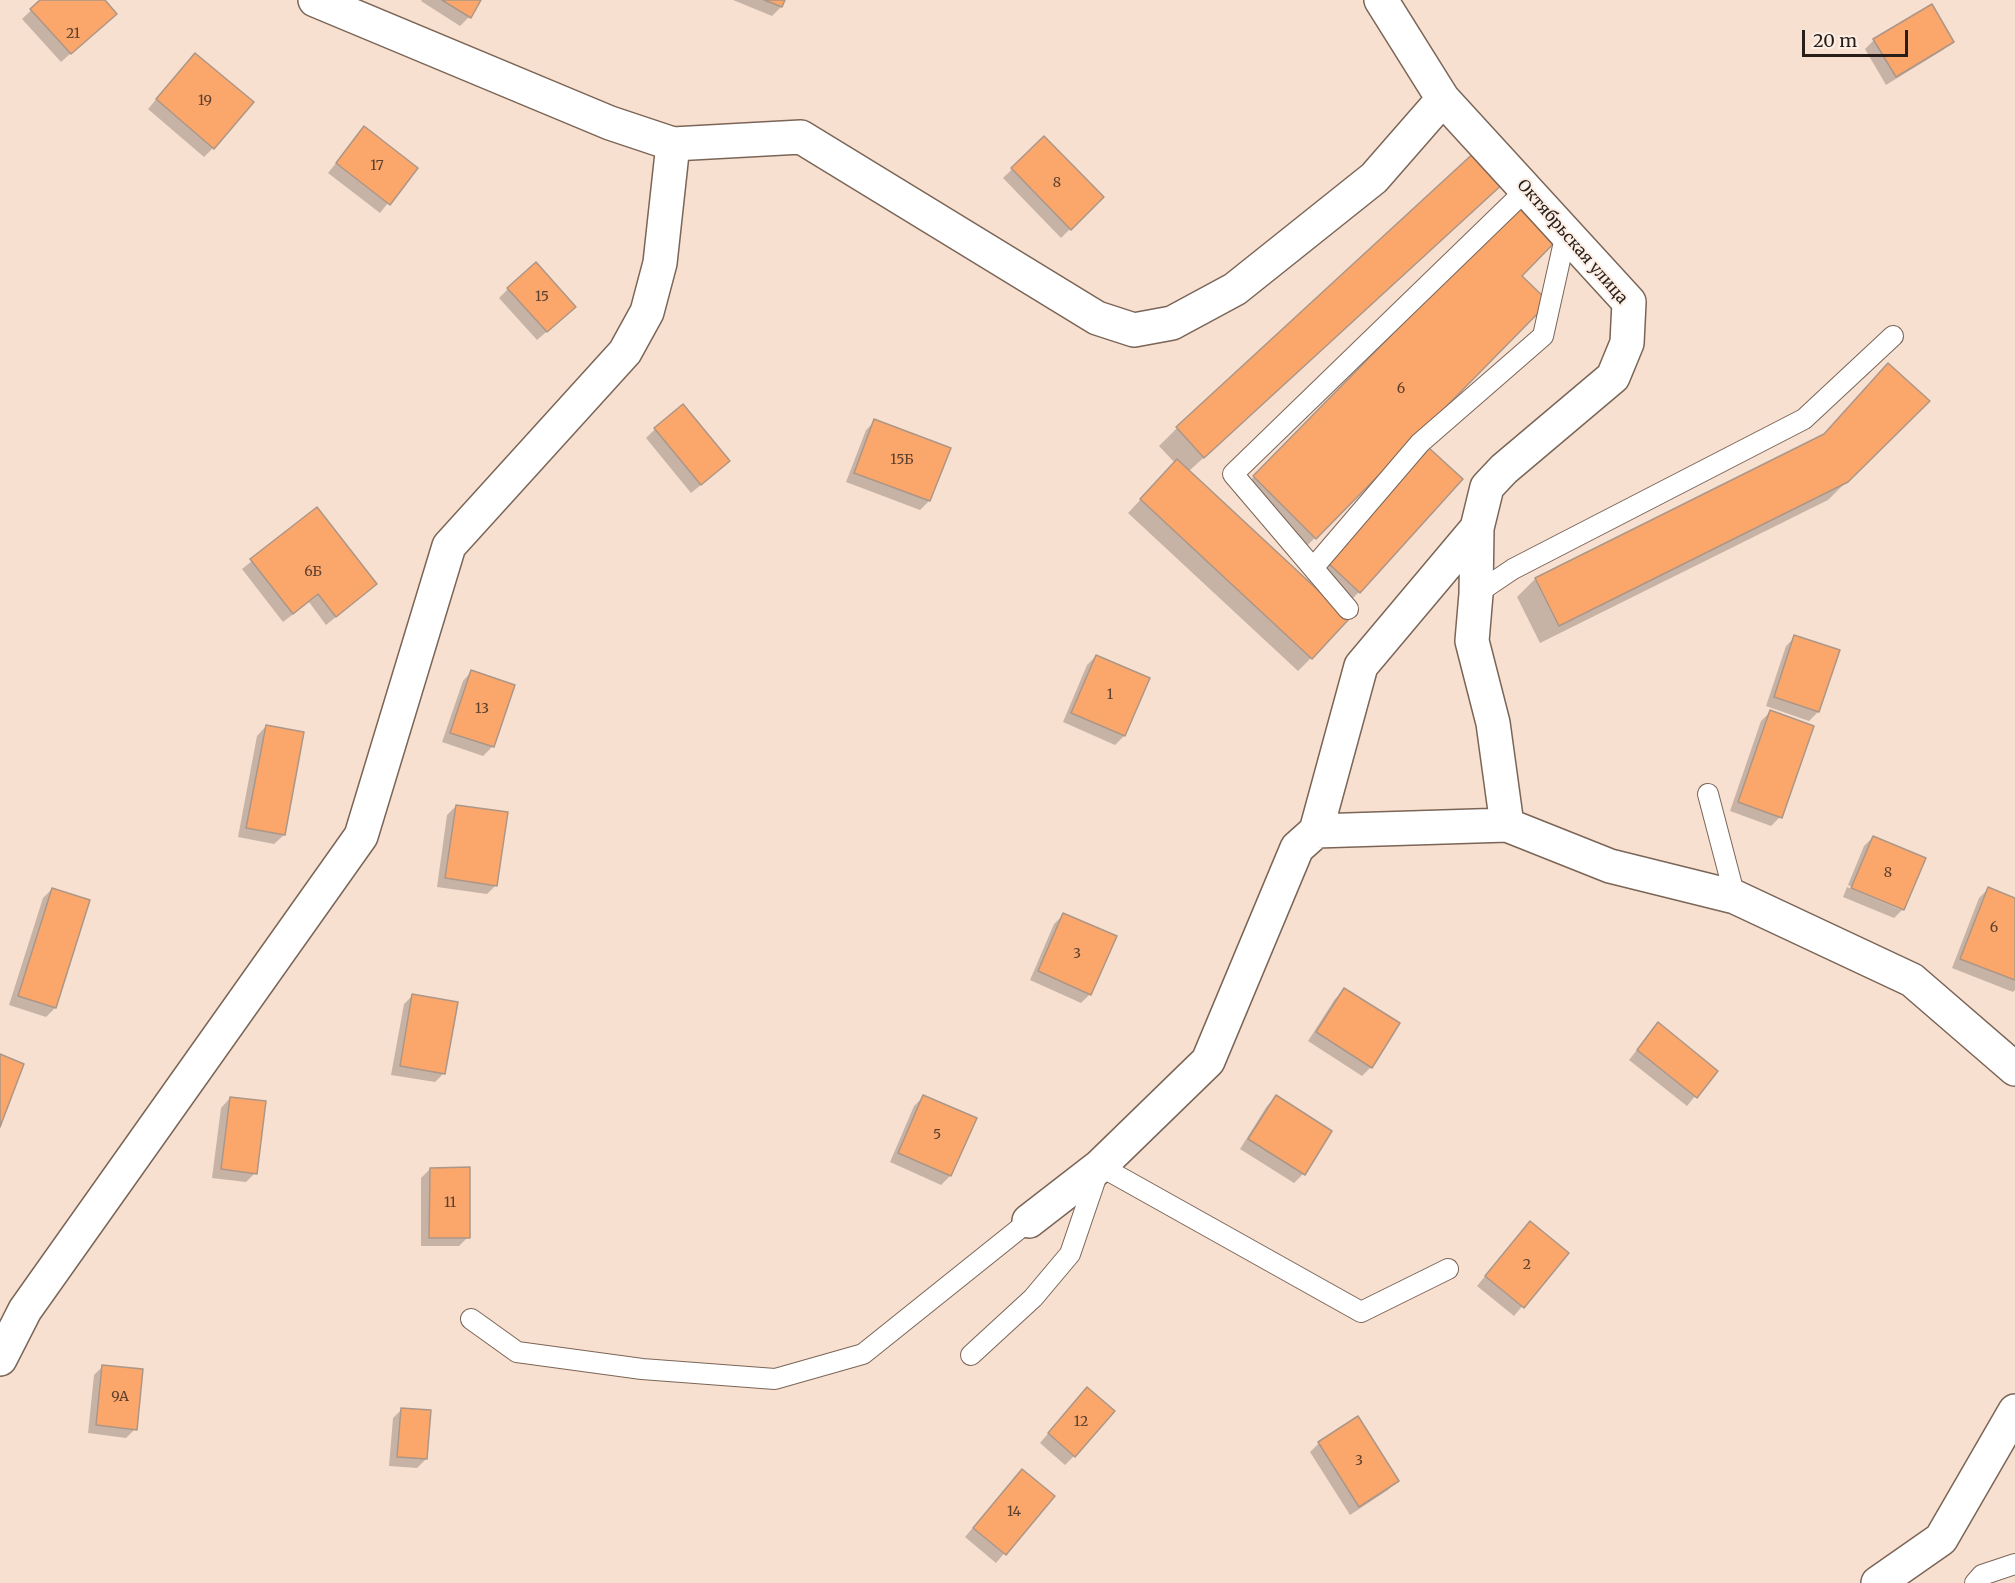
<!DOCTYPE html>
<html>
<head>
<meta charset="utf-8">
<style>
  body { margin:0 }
  #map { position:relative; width:2015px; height:1583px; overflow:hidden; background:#f8e0d0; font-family:Merriweather,serif }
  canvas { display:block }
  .scale { position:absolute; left:1802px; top:30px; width:106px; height:27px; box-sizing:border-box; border:3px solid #271e19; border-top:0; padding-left:8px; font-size:18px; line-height:21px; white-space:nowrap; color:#271e19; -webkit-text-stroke:4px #feefe6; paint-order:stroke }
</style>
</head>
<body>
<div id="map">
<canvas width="2015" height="1583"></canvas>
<div class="scale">20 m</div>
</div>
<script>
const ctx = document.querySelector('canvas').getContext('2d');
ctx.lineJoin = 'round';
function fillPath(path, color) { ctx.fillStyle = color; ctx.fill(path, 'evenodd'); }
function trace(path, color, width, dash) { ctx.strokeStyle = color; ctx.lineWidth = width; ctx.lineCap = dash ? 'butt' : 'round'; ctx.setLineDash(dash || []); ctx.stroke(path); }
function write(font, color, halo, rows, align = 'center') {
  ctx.font = font + ' Merriweather,serif'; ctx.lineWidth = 4.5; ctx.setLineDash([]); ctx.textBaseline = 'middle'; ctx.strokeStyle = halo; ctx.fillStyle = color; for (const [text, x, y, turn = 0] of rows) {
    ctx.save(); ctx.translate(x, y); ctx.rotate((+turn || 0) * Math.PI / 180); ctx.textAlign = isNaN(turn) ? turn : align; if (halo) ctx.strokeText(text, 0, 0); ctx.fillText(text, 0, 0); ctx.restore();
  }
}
const shadow = new Path2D(`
  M42,0H103L106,22L61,62L22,19Z
  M422,0H480L469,17L460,26L421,1Z
  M733,0H783L781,7L772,16Z
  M1874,40L1952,41L1943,50L1886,85L1865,49Z
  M186,64L213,148L204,157L148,109Z
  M364,128L416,168L380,213L328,173Z
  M1044,138L1102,197L1061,238L1003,178Z
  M1486,199L1188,472L1311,658L1298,671L1128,513L1175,463L1159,446L1177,428Z
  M1521,205L1519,276L1547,302L1297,556L1236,495Z
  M508,289L565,316L537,340L499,298Z
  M1888,365L1928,401L1828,500L1540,643L1517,597L1535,579L1821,437Z
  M875,421L949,449L929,501L920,510L846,482L866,430Z
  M655,429L719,470L691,493L646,438Z
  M1415,464L1359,592L1346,605L1314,577Z
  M317,509L366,593L326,625L309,602L283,622L242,569Z
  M1795,637L1838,651L1818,712L1809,721L1766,706L1786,646Z
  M1096,656L1148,679L1124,736L1115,745L1063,722L1087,665Z
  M472,671L513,685L492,747L483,756L442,742L463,681Z
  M1770,712L1780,817L1771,826L1730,811L1761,721Z
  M266,726L284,835L274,844L238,837L257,736Z
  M456,806L496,885L487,894L437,887L447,815Z
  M1873,837L1903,909L1894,918L1843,897L1847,887L1901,910V907L1848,885L1864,846Z
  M52,889L89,901L55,1008L46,1017L9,1005L43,898Z
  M1988,889L2015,899V990L2013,992L1952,968L1979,898Z
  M1063,915L1090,994L1081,1003L1030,980L1054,924Z
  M1344,990L1371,1067L1362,1076L1308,1041L1335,999Z
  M413,995L444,1073L435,1082L391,1075L404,1004Z
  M1650,1033L1716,1071L1687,1106L1629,1060Z
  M923,1097L950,1176L941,1185L890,1162L914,1106Z
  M1276,1097L1330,1132L1303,1174L1294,1183L1240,1149L1267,1106Z
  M230,1098L255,1173L246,1182L212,1178L221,1108Z
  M430,1169L468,1237L459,1246H421V1178Z
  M1521,1232L1567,1253L1514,1316L1477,1286Z
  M103,1366L135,1429L126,1438L88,1433L94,1375Z
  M1078,1398L1074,1456L1065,1465L1040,1443Z
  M402,1409L426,1459L417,1468L389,1466L393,1418Z
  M1319,1443L1397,1481L1388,1490L1350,1515L1310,1452Z
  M1013,1480L1053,1496L996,1563L965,1537Z`);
const building = new Path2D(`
  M40,0H105L117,14L71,54L30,9Z
  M442,0H481L471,18Z
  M764,0H785L782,7Z
  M1932,4L1954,42L1896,77L1873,39Z
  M195,53L254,102L214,149L156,99Z
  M364,126L418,168L390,205L336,163Z
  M1044,136L1104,197L1071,230L1011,168Z
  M1478,149L1506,181L1204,458L1176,427Z
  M1521,203L1558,239L1522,276L1549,302L1316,539L1253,476Z
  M536,262L576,307L547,332L507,288Z
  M1888,363L1930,401L1848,482L1559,626L1535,578L1824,434Z
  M683,404L730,461L701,485L654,428Z
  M874,419L951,448L930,501L854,473Z
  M1429,448L1463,479L1360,593L1327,562Z
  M1177,459L1349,619L1312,659L1140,499Z
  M317,507L377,584L336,617L318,594L293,614L250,559Z
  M1794,635L1840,650L1819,712L1774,697Z
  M1096,655L1150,678L1125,736L1071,713Z
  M471,670L515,685L494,747L450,733Z
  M1770,710L1814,726L1782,818L1738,802Z
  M266,725L304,732L285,835L246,828Z
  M456,805L508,812L497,886L445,878Z
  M1873,836L1926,858L1904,910L1851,888Z
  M1988,887L2015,898V980L1960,959Z
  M52,888L90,900L56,1008L18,996Z
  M1063,913L1117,936L1091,995L1038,971Z
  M1344,988L1400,1023L1372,1068L1316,1032Z
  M412,994L458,1002L445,1074L400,1066Z
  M1658,1022L1718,1071L1697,1098L1637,1050Z
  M0,1054L24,1064L0,1127Z
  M923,1095L977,1118L951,1176L898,1153Z
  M1276,1095L1332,1131L1305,1175L1248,1139Z
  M230,1097L266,1101L257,1174L221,1169Z
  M470,1167V1238H429L430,1168Z
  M1530,1221L1569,1253L1524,1308L1485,1276Z
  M102,1365L143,1369L137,1430L96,1425Z
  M1087,1387L1115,1411L1075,1457L1048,1433Z
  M401,1408L431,1410L427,1459L397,1457Z
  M1358,1416L1399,1481L1359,1507L1318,1442Z
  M1022,1469L1055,1496L1006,1555L973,1528Z`);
const service = new Path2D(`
  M1313,568L1420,443L1543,336L1566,233
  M1476,594L1513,569L1804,419L1893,336
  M1348,609L1233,474L1526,190
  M1708,794L1735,897
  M471,1319L517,1352L642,1369L775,1379L863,1354L1029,1221
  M971,1355L1033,1298L1070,1254L1100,1166L1361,1312L1448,1269
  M1975,1583L1982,1575L2015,1564`);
const minor = new Path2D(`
  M315,0L610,123L673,144L801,137L1097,318L1134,330L1172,323L1235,289L1374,178L1443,99
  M1381,0L1443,99L1629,302L1627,343L1613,377L1504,469L1487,487L1477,528L1476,594L1472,641L1493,723L1507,825
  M1316,831L1361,666L1477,528
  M1029,1221L1100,1166L1208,1061L1297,848L1316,831L1507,825L1610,866L1735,897L1912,980L2015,1069
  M0,1359L25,1310L361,836L449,546L625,352L647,312L660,263L673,144
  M1878,1583L1941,1539L2015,1411`);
const numberNames = [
  ["21",73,34],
  ["19",205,101],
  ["17",377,166],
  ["8",1057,183],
  ["15",542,297],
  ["6",1401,389],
  ["15Б",902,460],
  ["6Б",313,572],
  ["1",1110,695],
  ["13",482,709],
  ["8",1888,873],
  ["6",1994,928],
  ["3",1077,954],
  ["5",937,1135],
  ["11",450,1203],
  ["2",1527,1265],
  ["9А",120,1397],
  ["12",1081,1422],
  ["3",1359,1461],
  ["14",1014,1512]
];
const streetNames = [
  ["Октябрьская улица",1572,242,49]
];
fillPath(shadow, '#0003');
fillPath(building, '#fba66b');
trace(building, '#ac9687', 1.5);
trace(service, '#7a6557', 22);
trace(minor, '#7a6557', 36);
trace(service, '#fff', 20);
trace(minor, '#fff', 33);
write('14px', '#5c402e', null, numberNames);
write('16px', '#271e19', '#feefe6', streetNames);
</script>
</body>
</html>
